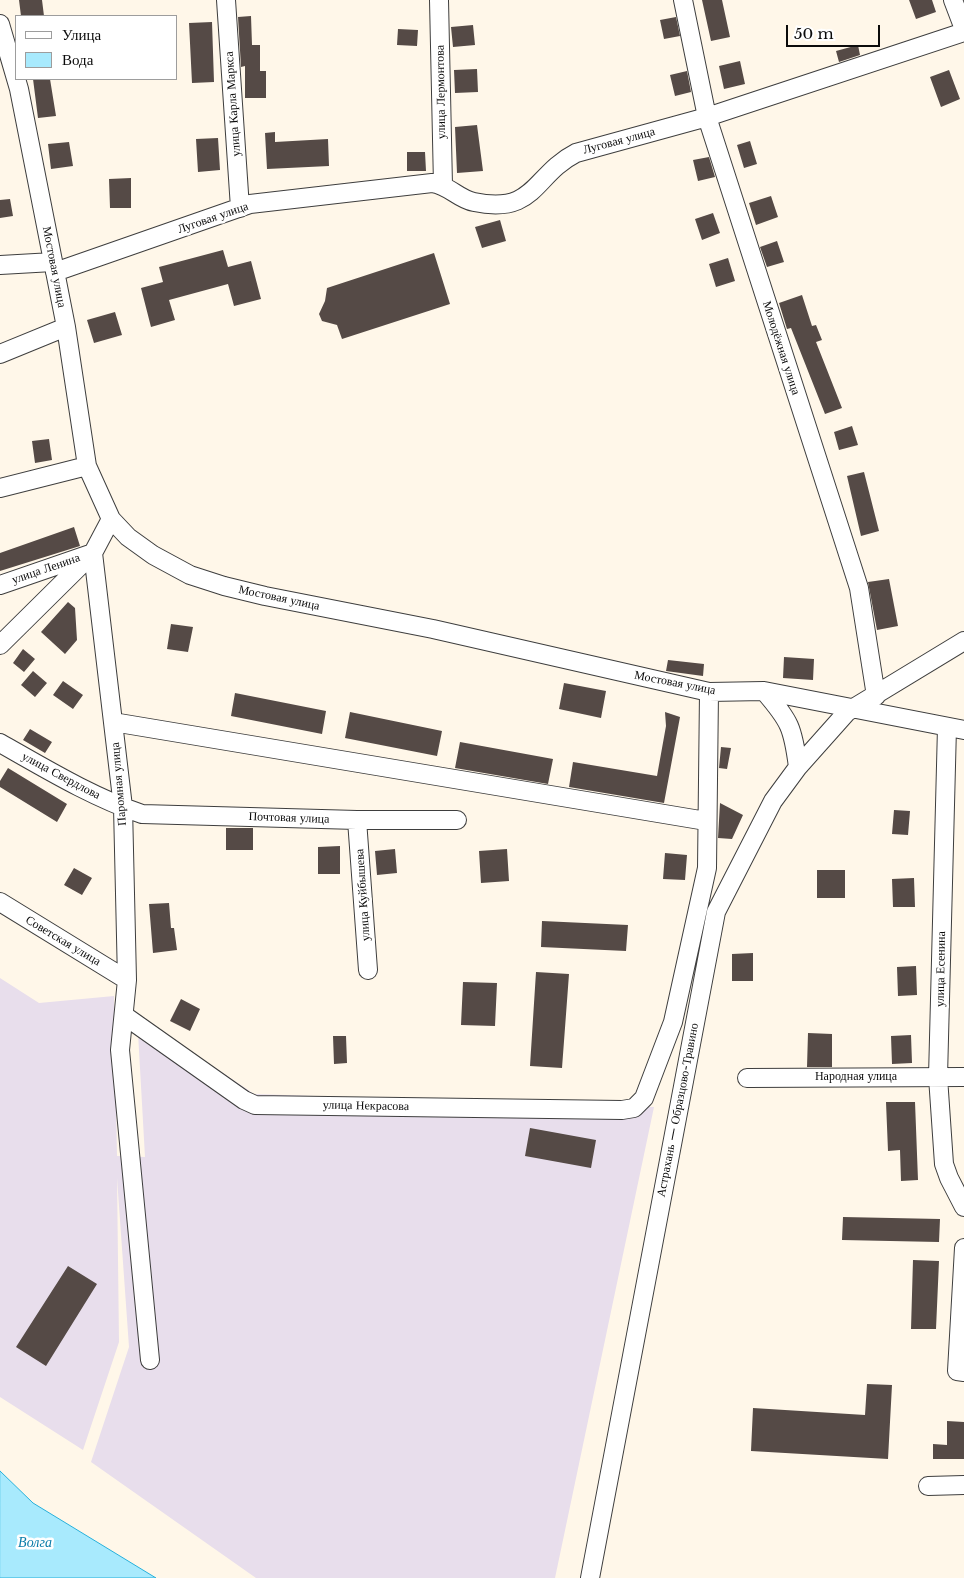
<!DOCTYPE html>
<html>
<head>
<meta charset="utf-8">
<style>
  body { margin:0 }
  #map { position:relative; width:964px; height:1578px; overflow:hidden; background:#fff7e9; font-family:"Libre Baskerville",serif }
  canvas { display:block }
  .legend { position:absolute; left:15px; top:15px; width:162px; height:65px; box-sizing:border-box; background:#fff; border:1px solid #9d9d9d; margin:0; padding:6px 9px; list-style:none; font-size:15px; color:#0b0b0b }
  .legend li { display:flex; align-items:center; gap:10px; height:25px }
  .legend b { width:25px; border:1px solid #9d9d9d }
  .scale { position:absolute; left:786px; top:25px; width:94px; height:22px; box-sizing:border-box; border:2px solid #0b0b0b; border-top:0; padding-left:6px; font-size:15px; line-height:18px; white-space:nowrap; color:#0b0b0b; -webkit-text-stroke:4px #fff; paint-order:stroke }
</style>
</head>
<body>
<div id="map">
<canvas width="964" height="1578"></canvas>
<ul class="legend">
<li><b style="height:6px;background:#fff"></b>Улица</li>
<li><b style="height:14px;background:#a8eafd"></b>Вода</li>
</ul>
<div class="scale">50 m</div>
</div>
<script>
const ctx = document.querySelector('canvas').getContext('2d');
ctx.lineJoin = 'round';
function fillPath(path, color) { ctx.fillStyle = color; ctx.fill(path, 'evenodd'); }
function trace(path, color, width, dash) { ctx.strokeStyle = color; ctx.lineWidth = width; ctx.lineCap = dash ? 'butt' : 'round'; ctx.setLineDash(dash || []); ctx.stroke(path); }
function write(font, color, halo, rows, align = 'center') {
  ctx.font = font + ' "Libre Baskerville",serif'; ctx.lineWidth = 5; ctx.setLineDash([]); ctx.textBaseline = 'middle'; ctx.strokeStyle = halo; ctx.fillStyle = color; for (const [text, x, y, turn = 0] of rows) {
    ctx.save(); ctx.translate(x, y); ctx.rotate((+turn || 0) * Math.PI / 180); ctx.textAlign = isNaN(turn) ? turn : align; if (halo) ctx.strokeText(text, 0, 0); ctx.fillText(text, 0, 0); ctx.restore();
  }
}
const industrial = new Path2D(`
  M0,978L39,1003L114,996L117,1156L145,1157L137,1015L254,1094L654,1107L555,1578H256L91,1462L129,1347L117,1178L119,1342L83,1450L0,1397Z`);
const water = new Path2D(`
  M0,1471L33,1503L156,1578H0Z`);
const building = new Path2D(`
  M19,0H42L44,16H21Z
  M702,0H722L730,37L711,41Z
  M909,0H932L936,12L916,19Z
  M251,16L252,45H260V71H266V98H245V66L241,67L238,17Z
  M676,17L680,36L664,39L660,20Z
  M212,22L214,82L192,83L189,23Z
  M473,25L475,45L453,47L451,27Z
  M398,29L418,30L417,46L397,45Z
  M858,45L860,55L839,62L836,51Z
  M740,61L745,84L724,89L719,66Z
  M477,69L478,92L455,93L454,70Z
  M949,70L960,99L941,107L930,77Z
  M687,71L691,92L675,96L670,75Z
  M33,79H50L56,116L38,118Z
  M477,125L483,171L457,173L455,127Z
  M275,132V142L328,139L329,166L267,169L265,133Z
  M218,138L220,170L198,172L196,139Z
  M750,141L757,164L744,168L737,145Z
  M69,142L73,166L51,169L48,144Z
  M407,152H425L426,171H407Z
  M709,157L715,177L698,181L693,160Z
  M131,178V208H110L109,179Z
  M771,196L778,217L756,225L749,203Z
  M10,199L13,216L0,218V200Z
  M713,213L720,233L702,240L695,219Z
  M500,220L506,241L482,248L475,227Z
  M777,241L784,262L767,267L760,247Z
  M223,250L228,267L251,261L261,299L234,306L228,284L169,300L175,320L151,327L141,288L163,282L159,267Z
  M434,253L450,304L342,339L337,325L322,321L319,314L325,301L327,288Z
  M728,258L735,281L716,287L709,264Z
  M802,295L812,326L816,325L822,340L816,342L842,408L825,414L791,328L787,329L779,303Z
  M115,312L122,335L94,343L87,320Z
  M852,426L858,445L839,450L834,432Z
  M49,439L52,460L35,463L32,441Z
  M864,472L879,531L861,536L847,476Z
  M74,527L80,546L0,571V553Z
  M889,579L898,626L877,630L868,582Z
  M68,602L75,608L77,640L65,654L41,632Z
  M171,624L193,627L188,652L167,649Z
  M23,649L35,659L24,672L13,663Z
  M784,657L814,659L813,680L783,678Z
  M668,660L704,664L703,676L666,671Z
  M33,671L47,683L35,697L21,685Z
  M63,681L83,695L73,709L53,695Z
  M564,683L606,691L601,718L559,709Z
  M235,693L326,711L322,734L231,716Z
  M350,712L442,731L437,756L345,738Z
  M665,712L680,717L664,803L569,787L573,762L657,776L666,726Z
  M30,729L52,742L45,753L23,740Z
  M460,742L553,759L548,784L455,768Z
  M721,747L731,748L727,769L719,768Z
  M8,768L67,804L57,822L0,787V781Z
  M720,803L743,815L732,839L718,838Z
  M894,810L910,811L908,835L892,834Z
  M226,828H253V850H226Z
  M340,846V874H318V847Z
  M395,849L397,873L377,875L375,851Z
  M507,849L509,881L481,883L479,851Z
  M665,853L687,855L685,880L663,879Z
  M74,868L92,878L82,895L64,885Z
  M817,870H845V898H817Z
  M914,878L915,907H893L892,879Z
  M169,903L171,928H174L177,950L153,953L149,904Z
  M542,921L628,925L626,951L541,947Z
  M753,953V981H732V954Z
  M916,966L917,995L898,996L897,967Z
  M536,972L569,974L562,1068L530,1066Z
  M463,982L497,983L495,1026L461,1025Z
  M181,999L200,1009L190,1031L170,1021Z
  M808,1033L832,1034V1067H807Z
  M911,1035L912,1063L892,1064L891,1036Z
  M333,1036H346L347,1063L334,1064Z
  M886,1102H915L918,1180L901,1181L900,1150L888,1151Z
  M530,1128L596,1140L591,1168L525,1156Z
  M843,1217L940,1219L939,1242L842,1240Z
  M913,1260L939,1261L936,1329H911Z
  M68,1266L97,1284L46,1366L16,1347Z
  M867,1384L892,1385L888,1459L751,1451L753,1408L865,1415Z
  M947,1421L964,1422V1459H933V1444L947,1445Z`);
const minor = new Path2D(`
  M226,0L240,208
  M439,0L443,185
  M683,0L707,117L859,588L876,696
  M953,0L964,29
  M0,24L19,89L66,327L87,466L111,519L128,537L153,555L190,575L224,586L265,596L433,629L709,692L764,691L964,730
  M0,265L53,262
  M55,272L250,204L432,183C449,185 458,199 474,202C536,215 533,175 576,153L707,117L964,32
  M0,354L66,327
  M0,488L87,466
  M0,585L93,553L123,807L127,980L120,1050L150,1360
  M0,645L93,553L111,519
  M764,691C790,721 793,728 798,767
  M113,722L706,821
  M947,727L938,1077L944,1164L949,1178L964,1207
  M0,743C46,769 92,797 142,814L357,820H457
  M357,820L368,970
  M0,902L127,980
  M125,1016L244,1100L255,1105L622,1110L634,1108L644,1098L673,1022L707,868L709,692
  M747,1078L964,1077
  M964,1248L957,1371L964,1372
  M928,1486L964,1485
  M590,1578L716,912L773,801L798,767L847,712L964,641`);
const streetNames = [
  ["улица Лермонтова",441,92,-91],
  ["улица Карла Маркса",233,104,-94],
  ["Луговая улица",619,141,-15],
  ["Луговая улица",213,218,-19],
  ["Мостовая улица",54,267,79],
  ["Молодёжная улица",781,348,72],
  ["улица Ленина",46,569,-19],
  ["Мостовая улица",279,598,12],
  ["Мостовая улица",675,683,11],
  ["улица Свердлова",61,776,28],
  ["Паромная улица",119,784,-95],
  ["Почтовая улица",289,818,2],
  ["улица Куйбышева",363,895,-94],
  ["Советская улица",63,941,31],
  ["улица Есенина",941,969,-89],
  ["Народная улица",856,1077],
  ["улица Некрасова",366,1106,1],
  ["Астрахань — Образцово-Травино",678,1110,-79]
];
const waterNames = [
  ["Волга",35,1543]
];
fillPath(industrial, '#e8deec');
fillPath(water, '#a8eafd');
trace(water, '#27b0db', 1);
fillPath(building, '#554a46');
trace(minor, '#3e3e3e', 20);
trace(minor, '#fff', 18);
write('12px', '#0b0b0b', '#fff', streetNames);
write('italic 14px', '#097ca9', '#fff', waterNames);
</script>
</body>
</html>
